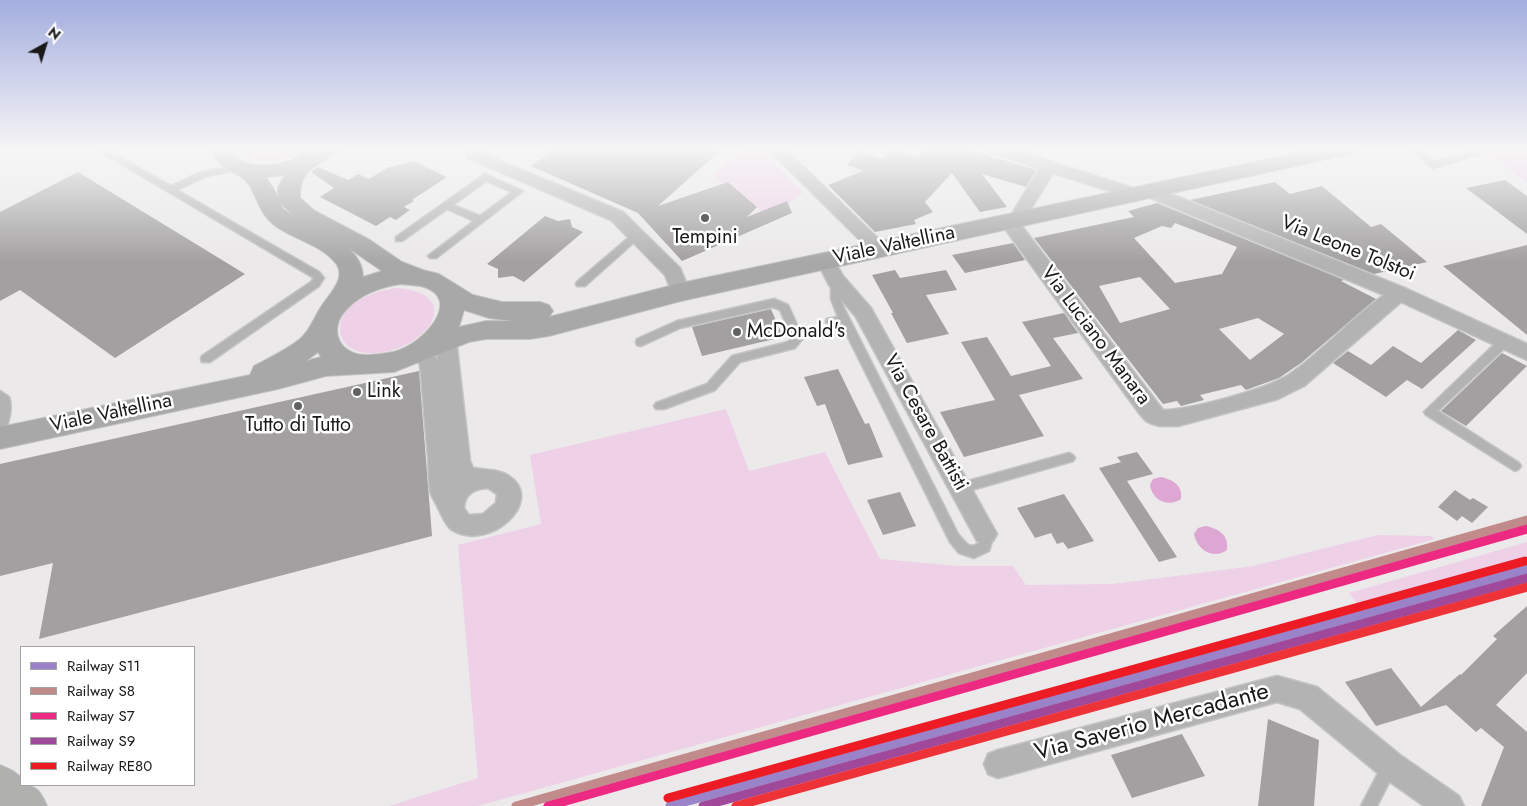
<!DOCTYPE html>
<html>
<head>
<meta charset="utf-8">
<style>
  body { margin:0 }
  #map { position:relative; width:1527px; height:806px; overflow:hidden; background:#ebe9ea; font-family:Jost,sans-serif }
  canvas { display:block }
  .legend { position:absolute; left:20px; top:646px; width:175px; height:140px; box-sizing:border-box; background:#fff; border:1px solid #a3a3a3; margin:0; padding:6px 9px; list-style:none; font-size:15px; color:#1a191a }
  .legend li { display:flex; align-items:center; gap:10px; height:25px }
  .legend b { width:25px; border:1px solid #a3a3a3 }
  .north { position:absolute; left:20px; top:20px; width:50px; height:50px; -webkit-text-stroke:4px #fff; paint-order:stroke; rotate:39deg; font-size:14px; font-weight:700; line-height:20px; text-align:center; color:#1a191a }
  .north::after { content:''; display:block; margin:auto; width:18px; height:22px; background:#1a191a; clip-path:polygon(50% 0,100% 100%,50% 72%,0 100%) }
</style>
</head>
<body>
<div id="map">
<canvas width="1527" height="806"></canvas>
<ul class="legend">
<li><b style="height:6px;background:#9a83c9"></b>Railway S11</li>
<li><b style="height:6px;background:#c08b8a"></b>Railway S8</li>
<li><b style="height:6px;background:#ed2a81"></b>Railway S7</li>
<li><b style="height:6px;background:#a0499a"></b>Railway S9</li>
<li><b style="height:6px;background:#ed1c24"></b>Railway RE80</li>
</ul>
<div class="north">N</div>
</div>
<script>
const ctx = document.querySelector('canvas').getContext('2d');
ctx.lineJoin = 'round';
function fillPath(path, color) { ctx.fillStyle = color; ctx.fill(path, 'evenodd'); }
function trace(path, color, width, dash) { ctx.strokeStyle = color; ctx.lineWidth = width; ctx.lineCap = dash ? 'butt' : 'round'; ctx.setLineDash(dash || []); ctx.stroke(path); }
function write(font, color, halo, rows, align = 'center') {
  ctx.font = font + ' Jost,sans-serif'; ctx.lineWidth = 5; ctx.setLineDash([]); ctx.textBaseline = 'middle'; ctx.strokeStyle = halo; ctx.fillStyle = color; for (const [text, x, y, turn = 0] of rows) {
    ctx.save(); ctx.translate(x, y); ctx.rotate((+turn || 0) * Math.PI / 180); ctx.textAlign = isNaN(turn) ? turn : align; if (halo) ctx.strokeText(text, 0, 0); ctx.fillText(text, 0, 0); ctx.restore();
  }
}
const green = new Path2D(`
  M240,149H310C295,160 250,171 240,149Z
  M742,149H759L803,192L780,211L766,215L729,182L722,184L714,174Z
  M1481,149H1527V182Z
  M395,288C470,292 425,356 367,353C338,351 331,322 353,305C365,295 379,291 395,288Z
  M726,409L749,471L825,452L880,559L958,566H1013L1026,585L1112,584L1192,574L1253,566L1378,535L1431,536L1435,539L478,806H389L478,778L458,545L541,524L530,455Z
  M1527,542V562L1361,608L1349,593Z`);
const water = new Path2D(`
  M1161,477C1173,480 1183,485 1181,499C1168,508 1152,500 1150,485L1153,479Z
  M1206,526C1219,529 1229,535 1227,550C1213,560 1197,550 1194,534L1198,528Z`);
const building = new Path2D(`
  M553,149H722L658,206L728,182L757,207L747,217L787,201L792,213L682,261L638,213L531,166Z
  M892,149L916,157L924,149H967L1036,170L1026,187L982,174L1007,207L980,212L952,173L925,202L933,212L914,220L916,224L875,232L828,185L863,171L847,165L859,151L883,159Z
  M414,161L447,177L412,200L414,201L404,207L410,210L396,220L390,217L376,226L320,197L334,188L311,172L318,167L348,180L358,174L369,179L387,168Z
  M78,172L245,274L115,358L20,290L0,301V212Z
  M1505,180L1527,196V234L1466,188Z
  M1275,182L1290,194L1322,186L1371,227L1381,224L1427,262L1374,274L1190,200Z
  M1157,203L1344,280L1341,281L1376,299L1301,363L1279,378L1246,390L1241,385L1200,395L1204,400L1181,406L1177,401L1163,404L1034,238L1134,217L1128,211ZM1175,223L1237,247L1222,274L1175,283L1134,238L1162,226L1171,228ZM1140,277L1170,309L1120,323L1099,286ZM1258,318L1284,334L1250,360L1219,329Z
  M545,216L558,221L570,219L572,227L583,232L524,282L513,276L498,278V269L487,264Z
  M1013,243L1025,260L965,273L952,255Z
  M1527,245V335L1443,266Z
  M895,270L900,278L946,270L957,290L926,295L949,334L907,343L891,313H893L872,275Z
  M771,309L783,337L702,356L692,327Z
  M1064,313L1078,333L1053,338L1083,379L1019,395L1044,436L964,457L940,412L995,400L961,342L987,337L1011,376L1051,366L1022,322Z
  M1458,330L1476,340L1422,389L1407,380L1386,397L1333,363L1348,351L1371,365L1393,346L1421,363Z
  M1502,353L1527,366L1466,426L1441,411Z
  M838,369L865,424L869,423L883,457L848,465L825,404L817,406L804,377Z
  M419,371L432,536L39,639L53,563L0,576V464Z
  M1137,452L1153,474L1127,481L1177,557L1159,562L1099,468L1121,462L1117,457Z
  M1455,490L1470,500L1473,498L1488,507L1472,523L1462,516L1457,521L1438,507Z
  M900,492L916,526L883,535L867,500Z
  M1064,494L1094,541L1068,549L1063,542L1057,544L1051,533L1035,538L1017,508Z
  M1527,606V673L1496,705L1527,732V806H1481L1504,747L1481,728L1476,732L1446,705L1376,726L1345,682L1391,668L1421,707L1460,674L1461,675L1497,639L1493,636Z
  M1268,719L1319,740L1314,806H1258Z
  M1182,734L1205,776L1132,798L1111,755Z`);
const lane = new Path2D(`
  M96,149H106L171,186L201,172L242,165V169L207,176L177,190L319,272L324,278L319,286L210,362H202L201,359L202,356L311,282L314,278Z
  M1409,149H1418L1435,162L1476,151L1480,154L1433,168Z
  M485,174L523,191L436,258H430L428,256L474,221L447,209L402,241H396V237ZM486,181L512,192L480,216L453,205Z
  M637,232L642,235L640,237L585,286H577L576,284L577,282L634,233Z
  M836,277L841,280V299L844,308L958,534L968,545L973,546L979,543L981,530L985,528L989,530L992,541L989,551L974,558L959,553L950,542L841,323L831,326L826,322L827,319L838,317L831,299V280Z
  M774,299L788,305L803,338L795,348L740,362L715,390L664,409H656L654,406L656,403L707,384L732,356L788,342L792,337L780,310L773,307L680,328L641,346L637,345L636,342L637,339L677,321Z
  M1505,337L1509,338L1510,341L1509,344L1438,411L1519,463L1521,466L1519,469L1515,471L1426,415L1424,412L1501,338Z
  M0,391L9,397C13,407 9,423 4,433L0,435Z
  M1069,453L1073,455L1075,458L1073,461L961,493L957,492L955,488L957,484L961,483Z
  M1390,757L1395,760L1398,765L1377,806H1361L1385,760Z`);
const street = new Path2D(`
  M768,149H785L885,245L888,249L885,253L879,255L873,253Z
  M987,149H1012L1142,191L1150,187L1156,188L1407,289L1527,344V360L1401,302L1304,386L1278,399L1178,426H1160L1152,424L1146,421L1139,413L1000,222L1003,218L1010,217L1039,169L989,152ZM1053,173L1138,200L1146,196L1384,295C1351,318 1324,350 1290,374C1268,389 1190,410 1163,410L1021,225Z
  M474,150L623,212L680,268L690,292L688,297L681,299L674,297L665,275L611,220L468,158L466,155L468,152Z
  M826,255L832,257L843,276L871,308L993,527L997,534L993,541L985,544L977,541L856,317L829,285L817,261L820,257Z
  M445,324L452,326L455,331L470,461L473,468C485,470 498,469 509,476C546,500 490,553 452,530C445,525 442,515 438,508C436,503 433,499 431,494C428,482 429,468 428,456C425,426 423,395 420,365L412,351L415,346L422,344L429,346L438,361L435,331L438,326ZM488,488L497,494L496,503L483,514L469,515L464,508C465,493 475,489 488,488Z
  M1277,676L1317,687L1400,755L1459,796L1464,806H1424L1380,775L1300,709L1277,702L998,778L988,774L984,764L988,754L998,750Z`);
const secondary = new Path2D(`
  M213,149H233C237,170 274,166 289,161C297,158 306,151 314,149C321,147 330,149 337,149C323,169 300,162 300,198L315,211L370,240L402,262L423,270L439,274L473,295L502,302H540L549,305L553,311L549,317L545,318L681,283L1316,149H1356L1353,153L1346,155L681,301L549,336L530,339H486L469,342L394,372L326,376L278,389L0,449V427L250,375L254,366C269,358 286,350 300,339C311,329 313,319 321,307C329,294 349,277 334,261C316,241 284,238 267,218C256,206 256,190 244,179C232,169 215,168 213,149ZM285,175L278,187V196L266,177ZM281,203L293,216L283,209ZM347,247L382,271L363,277C363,265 356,254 347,247ZM401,284C408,285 417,285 424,287C460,299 428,336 408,346C396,353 382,354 368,355C339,356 327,329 347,309C361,294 381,287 401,284ZM464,310L489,318L512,321H486L459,327ZM318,352L321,357L306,361Z`);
const highway = new Path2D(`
  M0,765L13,771L21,777V785C37,785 41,792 47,806H0Z`);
const rail1 = new Path2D(`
  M670,806L1527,569`);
const rail2 = new Path2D(`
  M516,806L1527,520`);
const rail3 = new Path2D(`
  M548,806L1527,529`);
const rail4 = new Path2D(`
  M703,806L1527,578`);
const rail5 = new Path2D(`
  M668,798L1525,561`);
const rail6 = new Path2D(`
  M736,806L1527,587`);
const markers = [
  [705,218,5,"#636263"],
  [737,332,5,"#636263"],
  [357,392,5,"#636263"],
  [298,406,5,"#636263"]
];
const poiNames = [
  ["Tempini",705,238],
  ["McDonald's",747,332,"left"],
  ["Link",367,392,"left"],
  ["Tutto di Tutto",298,426]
];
const streetNames = [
  ["Viale Valtellina",894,246,-12],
  ["Via Leone Tolstoi",1348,249,22],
  ["Via Luciano Manara",1095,336,53],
  ["Viale Valtellina",111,414,-12],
  ["Via Cesare Battisti",925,423,61]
];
const nearStreetnames = [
  ["Via Saverio Mercadante",1152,723,-15]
];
fillPath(green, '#eed1e7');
fillPath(water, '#dea6d2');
fillPath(building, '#a2a0a1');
trace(lane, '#c5c4c5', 3);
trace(street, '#c5c4c5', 3);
trace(secondary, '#c5c4c5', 2);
trace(highway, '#c5c4c5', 2);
fillPath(lane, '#b3b3b3');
fillPath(street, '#b3b3b3');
fillPath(secondary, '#a8a8a8');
fillPath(highway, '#b0b0af');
trace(rail1, '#9a83c9', 9);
trace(rail2, '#c08b8a', 9);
trace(rail3, '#ed2a81', 9);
trace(rail4, '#a0499a', 9);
trace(rail5, '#ed1c24', 9);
trace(rail6, '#ee3338', 9);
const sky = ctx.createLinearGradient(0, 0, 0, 262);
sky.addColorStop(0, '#a4aedf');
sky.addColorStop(0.57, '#f6f5f6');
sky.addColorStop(1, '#f6f5f600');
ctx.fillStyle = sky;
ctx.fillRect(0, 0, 1527, 262);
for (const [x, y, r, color] of markers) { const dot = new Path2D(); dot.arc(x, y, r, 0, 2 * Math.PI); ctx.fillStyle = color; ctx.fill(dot); trace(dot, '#fff', 2); }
write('20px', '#1a191a', '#fff', poiNames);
write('20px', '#1a191a', '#fff', streetNames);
write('24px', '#1a191a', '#fff', nearStreetnames);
</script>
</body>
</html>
